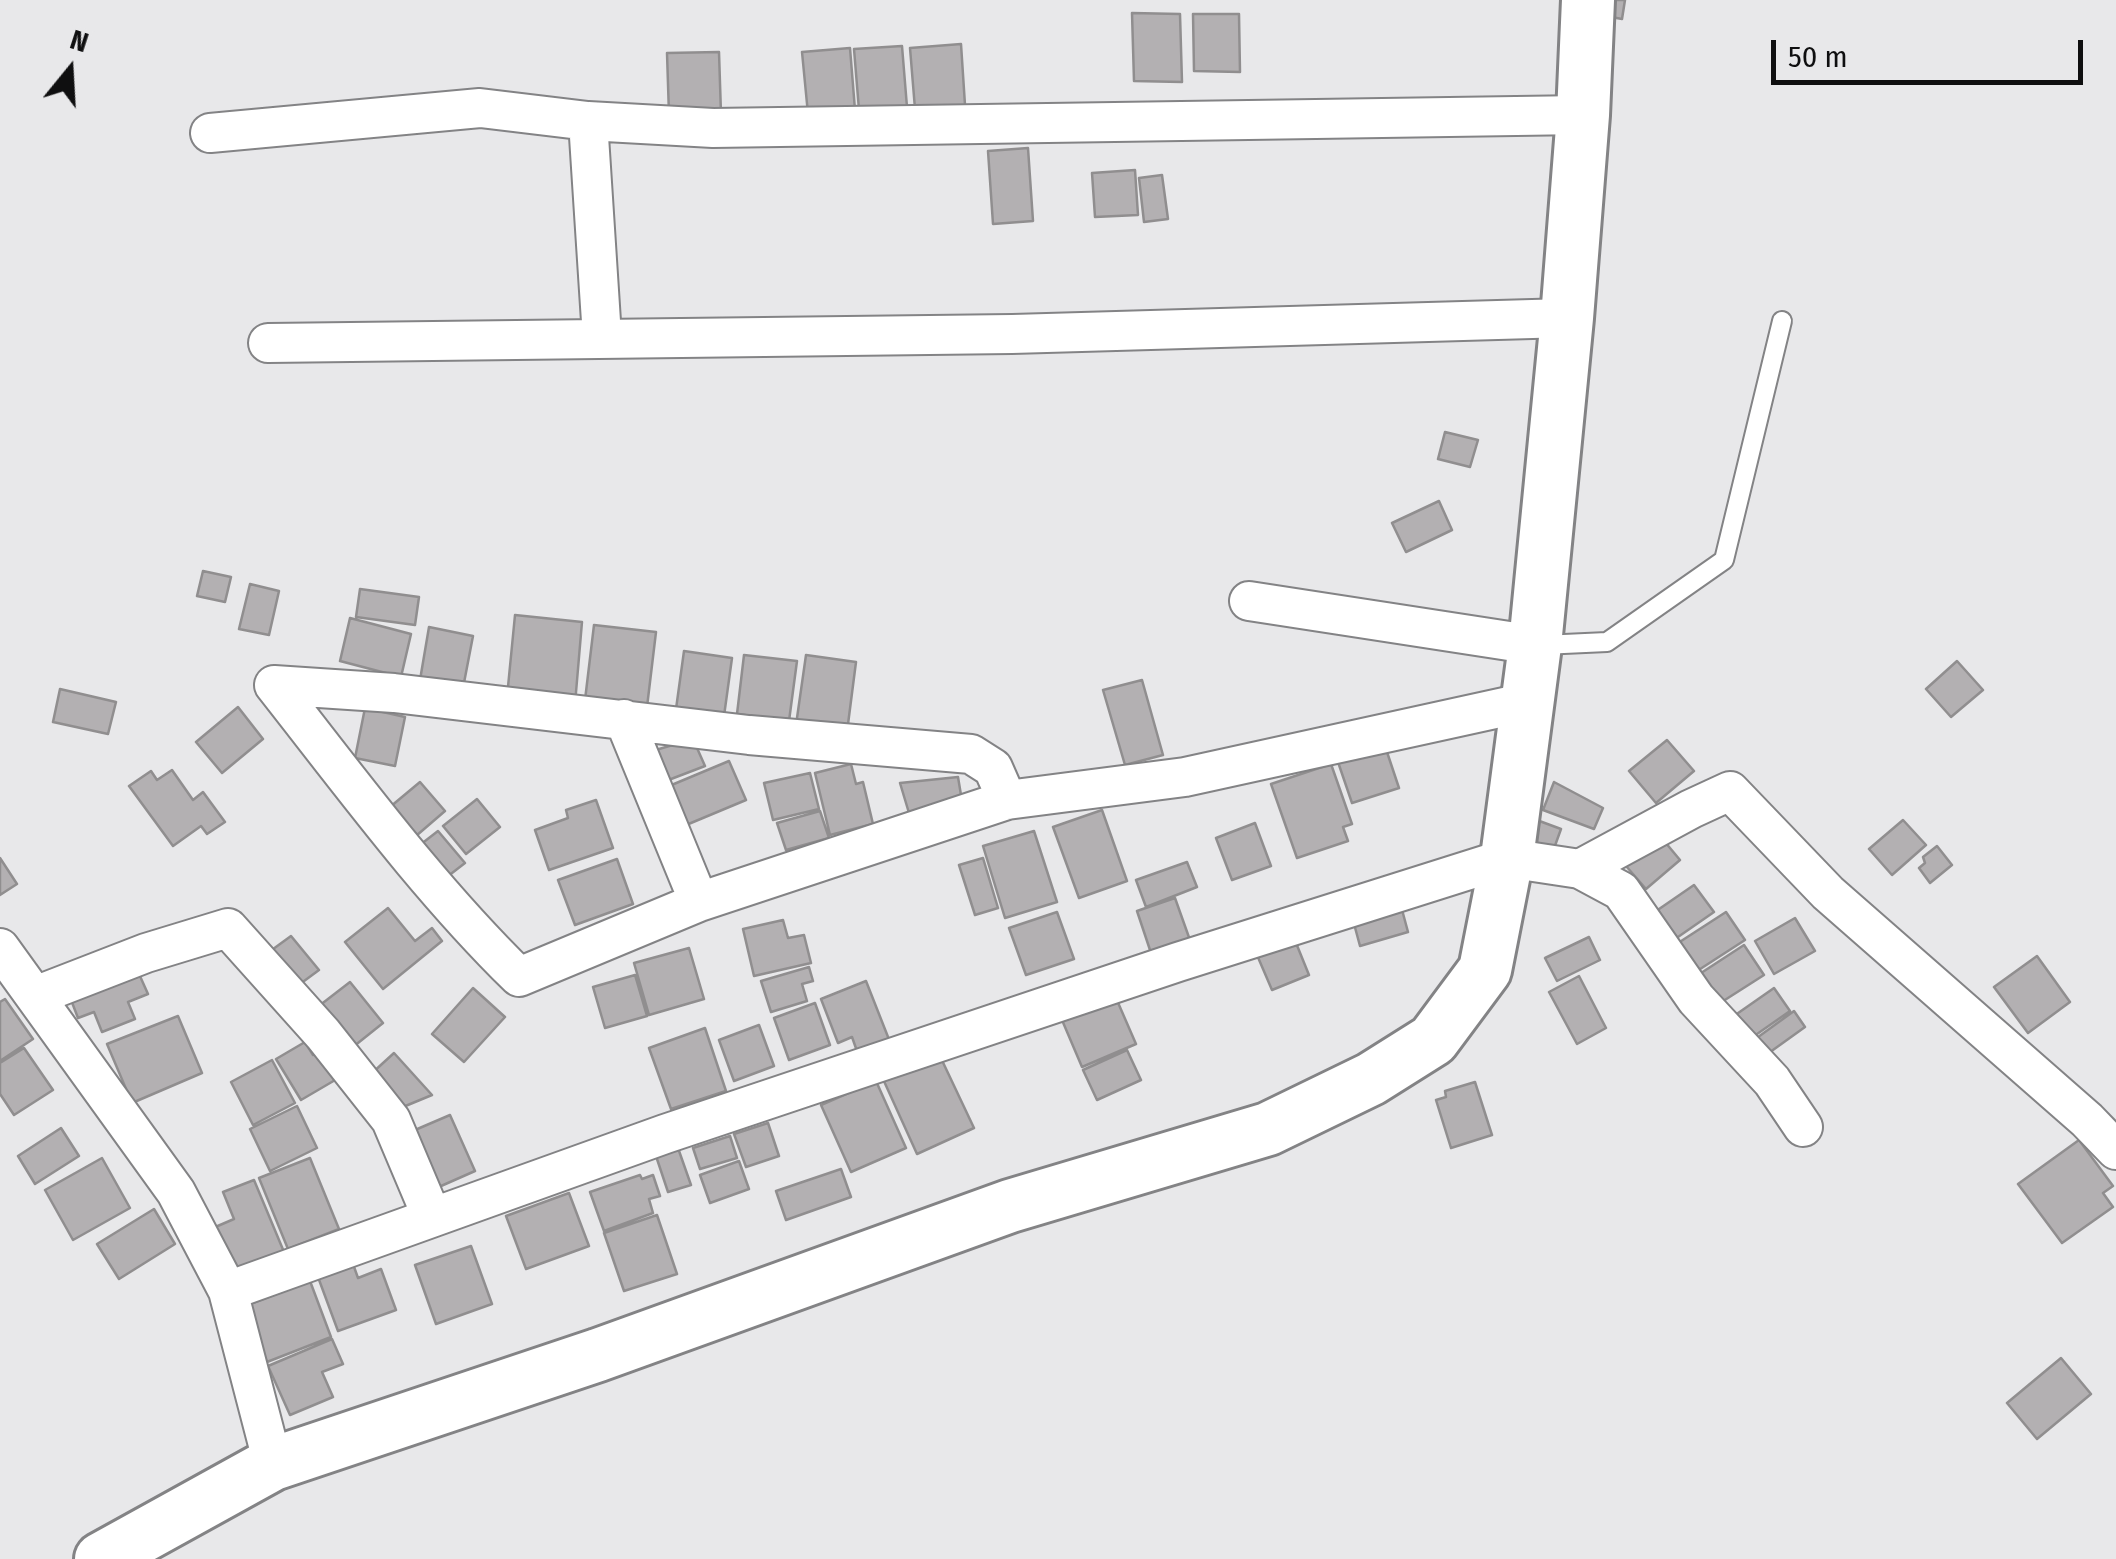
<!DOCTYPE html>
<html>
<head>
<meta charset="utf-8">
<style>
  body { margin:0 }
  #map { position:relative; width:2116px; height:1559px; overflow:hidden; background:#e8e8ea; font-family:"Fira Sans Condensed",sans-serif }
  canvas { display:block }
  .north { position:absolute; left:20px; top:20px; width:100px; height:100px; -webkit-text-stroke:8px #e8e8ea; paint-order:stroke; rotate:18deg; font-size:28px; font-weight:700; line-height:40px; text-align:center; color:#0f0f10 }
  .north::after { content:''; display:block; margin:auto; width:35px; height:45px; background:#0f0f10; clip-path:polygon(50% 0,100% 100%,50% 72%,0 100%) }
  .scale { position:absolute; left:1771px; top:40px; width:312px; height:45px; box-sizing:border-box; border:5px solid #0f0f10; border-top:0; padding-left:12px; font-size:30px; line-height:35px; white-space:nowrap; color:#0f0f10; -webkit-text-stroke:8px #e8e8ea; paint-order:stroke }
</style>
</head>
<body>
<div id="map">
<canvas width="2116" height="1559"></canvas>
<div class="north">N</div>
<div class="scale">50 m</div>
</div>
<script>
const ctx = document.querySelector('canvas').getContext('2d');
ctx.lineJoin = 'round';
function fillPath(path, color) { ctx.fillStyle = color; ctx.fill(path, 'evenodd'); }
function trace(path, color, width, dash) { ctx.strokeStyle = color; ctx.lineWidth = width; ctx.lineCap = dash ? 'butt' : 'round'; ctx.setLineDash(dash || []); ctx.stroke(path); }
const building = new Path2D(`
  M1591,0H1625L1622,19L1589,13Z
  M1132,13L1180,14L1182,82L1134,81Z
  M1193,14H1239L1240,72L1194,71Z
  M961,44L965,105L915,109L910,48Z
  M902,46L907,107L859,110L854,49Z
  M850,48L855,110L808,114L802,52Z
  M719,52L721,114L669,115L667,53Z
  M1028,148L1033,221L993,224L988,151Z
  M1135,170L1138,215L1095,217L1092,173Z
  M1162,175L1168,219L1144,222L1139,178Z
  M1445,432L1478,440L1470,467L1438,459Z
  M1439,501L1452,530L1406,552L1392,523Z
  M203,571L231,577L225,602L197,596Z
  M250,584L279,591L269,635L239,629Z
  M360,589L419,597L415,625L356,617Z
  M515,615L582,622L575,704L507,697Z
  M350,618L411,634L401,677L340,661Z
  M594,625L656,632L647,707L585,700Z
  M429,627L473,636L463,688L420,680Z
  M684,651L732,658L724,716L676,709Z
  M744,655L797,661L789,721L737,714Z
  M806,655L856,662L847,732L796,725Z
  M1957,661L1983,690L1951,717L1926,689Z
  M1142,680L1163,755L1125,765L1103,690Z
  M60,689L116,702L108,734L53,722Z
  M238,707L263,739L222,773L196,742Z
  M365,708L405,717L395,766L355,758Z
  M693,739L705,766L658,784L649,752Z
  M1667,740L1694,771L1656,803L1629,771Z
  M1385,746L1399,788L1352,803L1338,762Z
  M729,761L746,800L679,828L662,789Z
  M851,764L856,784L863,782L873,824L830,835L815,773Z
  M1331,764L1352,824L1343,827L1348,841L1297,858L1271,784Z
  M172,770L193,800L203,792L225,822L207,834L201,826L173,846L129,786L151,771L157,780Z
  M810,773L819,809L773,820L764,783Z
  M958,777L963,807L912,823L900,783Z
  M420,782L445,811L409,842L384,812Z
  M1554,782L1603,808L1594,829L1543,810Z
  M477,799L500,827L466,854L443,826Z
  M596,800L613,848L549,870L535,830L568,818L566,810Z
  M1102,810L1127,881L1079,898L1053,827Z
  M820,811L829,838L786,850L777,823Z
  M1534,819L1561,829L1552,854L1524,844Z
  M1903,820L1926,845L1892,875L1869,849Z
  M1255,823L1271,866L1232,880L1216,838Z
  M438,831L465,863L443,880L416,848Z
  M1034,831L1057,902L1005,918L983,846Z
  M1660,836L1680,860L1646,889L1626,866Z
  M1937,846L1952,865L1930,883L1919,868L1925,863L1923,857Z
  M0,858L17,884L0,895Z
  M983,858L998,908L975,915L959,865Z
  M617,859L633,904L575,925L558,880Z
  M1187,862L1197,887L1146,907L1136,880Z
  M1694,885L1714,912L1665,946L1646,918Z
  M1175,898L1191,943L1152,956L1137,911Z
  M1401,906L1408,932L1360,946L1353,920Z
  M388,908L415,941L432,928L442,941L383,989L345,942Z
  M1057,912L1074,959L1026,975L1009,928Z
  M1726,912L1745,940L1694,973L1675,945Z
  M1795,918L1815,951L1774,974L1755,941Z
  M783,920L788,938L804,935L811,963L754,976L743,929Z
  M1292,933L1309,975L1272,990L1254,948Z
  M291,936L319,970L296,987L269,952Z
  M1589,937L1600,960L1557,981L1545,958Z
  M1744,945L1764,975L1717,1005L1698,975Z
  M689,948L704,999L649,1015L634,963Z
  M2037,956L2070,1002L2028,1033L1994,987Z
  M135,965L148,994L128,1002L135,1019L102,1032L94,1012L78,1018L68,992Z
  M809,967L813,981L802,984L807,1001L771,1012L761,981Z
  M635,975L647,1016L605,1028L593,987Z
  M1579,976L1606,1028L1577,1044L1549,992Z
  M866,981L890,1042L858,1054L852,1037L838,1043L821,999Z
  M350,982L383,1023L348,1051L315,1009Z
  M473,988L505,1017L464,1062L432,1034Z
  M1774,988L1790,1011L1747,1041L1731,1018Z
  M1116,998L1136,1044L1082,1067L1062,1020Z
  M5,999L33,1039L0,1061V1002Z
  M815,1003L830,1045L789,1060L774,1018Z
  M1794,1011L1805,1027L1766,1055L1754,1040Z
  M178,1016L202,1073L132,1103L107,1044Z
  M759,1025L774,1066L734,1081L719,1040Z
  M705,1028L726,1091L671,1109L649,1048Z
  M305,1042L313,1055L325,1048L342,1076L301,1100L276,1059Z
  M24,1048L53,1090L14,1115L0,1094V1063Z
  M1127,1050L1141,1080L1097,1100L1083,1070Z
  M394,1053L432,1095L403,1107L371,1074Z
  M939,1054L974,1128L917,1154L883,1079Z
  M272,1060L295,1103L253,1125L231,1082Z
  M876,1081L906,1148L851,1172L821,1105Z
  M1475,1082L1492,1135L1451,1148L1436,1100L1446,1097L1445,1091Z
  M297,1106L317,1148L270,1171L250,1129Z
  M450,1115L475,1171L432,1190L408,1133Z
  M768,1123L779,1156L746,1167L734,1134Z
  M61,1128L79,1156L35,1184L18,1156Z
  M730,1136L737,1158L700,1169L693,1148Z
  M2079,1140L2113,1186L2103,1193L2113,1207L2062,1243L2018,1184Z
  M678,1148L691,1185L668,1192L656,1156Z
  M102,1158L130,1208L73,1240L45,1190Z
  M310,1158L339,1229L288,1249L259,1178Z
  M739,1161L749,1189L710,1203L700,1175Z
  M841,1169L851,1197L786,1220L776,1191Z
  M640,1175L642,1179L653,1175L660,1196L649,1199L653,1213L604,1231L590,1192Z
  M254,1180L284,1252L225,1275L206,1231L234,1219L223,1192Z
  M569,1193L589,1246L526,1269L506,1216Z
  M154,1209L175,1244L119,1279L97,1244Z
  M657,1215L677,1274L624,1291L604,1233Z
  M471,1246L492,1304L436,1324L415,1265Z
  M353,1264L358,1278L381,1269L396,1310L338,1331L318,1277Z
  M310,1281L331,1337L267,1362L245,1306Z
  M332,1339L343,1364L322,1372L333,1397L290,1415L268,1366Z
  M2061,1358L2091,1394L2037,1439L2007,1403Z`);
const lane = new Path2D(`
  M1542,645L1607,642L1724,560L1782,321`);
const street = new Path2D(`
  M588,121L602,337
  M210,133L480,108L588,121L713,128L1583,115
  M268,343L1012,334L1567,318
  M1249,601L1535,645
  M274,685C352,784 428,888 519,977L699,902L1007,800L1185,777L1527,702
  M274,685L394,693L749,735L971,754L993,768L1007,800
  M624,719L699,902
  M1580,869L1691,809L1730,791L1828,893L2087,1120L2116,1150
  M0,948L176,1192L228,1291L273,1464
  M35,996L146,953L228,928L323,1034L391,1120L432,1217
  M228,1291L665,1134L1178,962L1507,858L1580,869L1621,891L1696,999L1772,1081L1803,1127`);
const secondary = new Path2D(`
  M101,1559L273,1464L598,1355L1010,1206L1268,1129L1371,1079L1433,1040L1485,970L1507,858L1535,645L1567,318L1583,115L1588,0`);
fillPath(building, '#b3b0b2');
trace(building, '#908e8f', 2.5);
trace(lane, '#838385', 22);
trace(street, '#838385', 42);
trace(secondary, '#838385', 58);
trace(lane, '#fff', 18);
trace(street, '#fff', 38);
trace(secondary, '#fff', 52);
</script>
</body>
</html>
